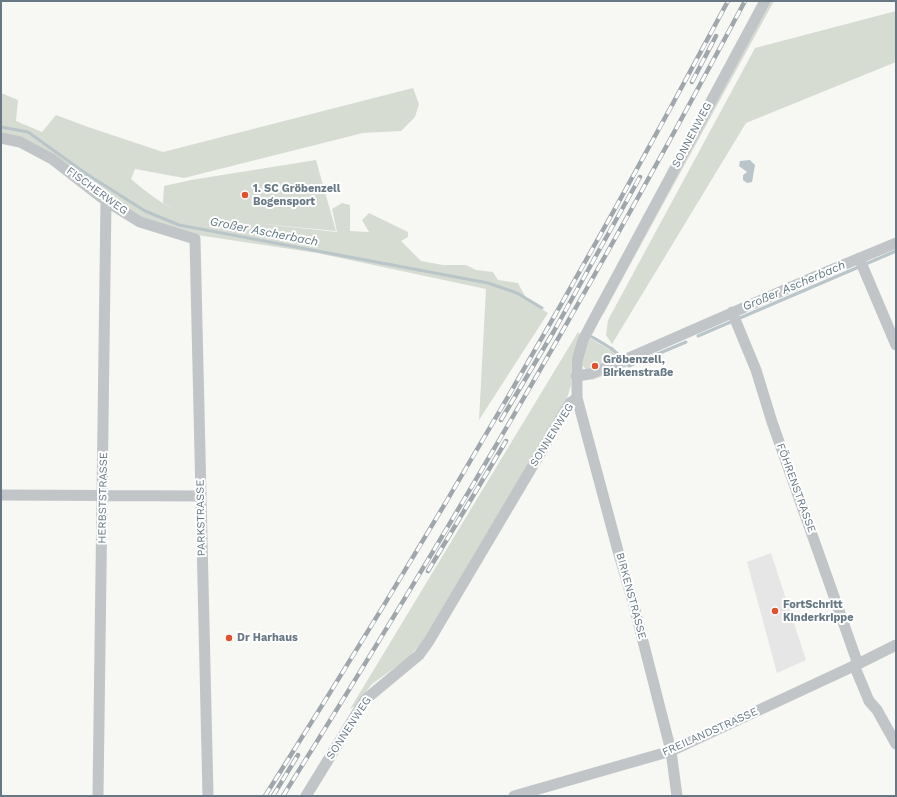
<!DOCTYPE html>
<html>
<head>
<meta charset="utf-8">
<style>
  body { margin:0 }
  #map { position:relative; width:897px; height:797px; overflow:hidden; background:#f7f7f4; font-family:"Work Sans",sans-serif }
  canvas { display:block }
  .frame { position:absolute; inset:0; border:2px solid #677884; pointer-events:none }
</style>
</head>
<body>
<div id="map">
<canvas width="897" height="797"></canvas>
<div class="frame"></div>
</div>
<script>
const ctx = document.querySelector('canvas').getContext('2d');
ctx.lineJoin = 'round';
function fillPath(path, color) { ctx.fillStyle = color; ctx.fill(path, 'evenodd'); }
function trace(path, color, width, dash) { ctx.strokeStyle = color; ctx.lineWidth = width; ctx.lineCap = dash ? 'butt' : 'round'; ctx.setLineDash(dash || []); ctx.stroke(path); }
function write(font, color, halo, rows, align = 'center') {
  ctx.font = font + ' "Work Sans",sans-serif'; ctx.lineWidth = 4; ctx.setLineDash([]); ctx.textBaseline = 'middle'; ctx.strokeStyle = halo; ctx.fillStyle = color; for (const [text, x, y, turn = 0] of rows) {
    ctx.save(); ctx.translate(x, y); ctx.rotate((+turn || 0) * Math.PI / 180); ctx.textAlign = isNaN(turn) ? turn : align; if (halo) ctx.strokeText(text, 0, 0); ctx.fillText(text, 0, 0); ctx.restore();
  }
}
const built = new Path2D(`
  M771,553L806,660L777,673L747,562Z`);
const green = new Path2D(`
  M771,1H774L612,298L604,313L601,315Z
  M896,11V62L746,123L612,344L606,335L608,320L755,48Z
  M413,88L419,104L415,117L401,131L363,133L184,178L135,169L131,179C147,193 164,204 181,215L163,203L164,186L191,180L316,160L336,231L253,223L337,232L332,209L342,203L350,205V231L369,232L362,220L369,213L408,232V237L401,241L421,261L443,265H466L476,270L493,272L498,280L518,283L527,300L548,313L479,420L486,289L317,253L197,235L144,219L118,205L55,156L1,135V93L18,100L16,121L42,132L56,115L88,127L163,152Z
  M578,332L581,335L571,361V385L567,399L427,637L407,659L372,684L355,706L350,709Z
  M590,338L610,350L612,346L629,366L592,380V371L586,369L581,364L582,354Z`);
const water = new Path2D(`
  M750,160L755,165L752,182L747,183L743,180V175L747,172L739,166L740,161Z`);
const stream = new Path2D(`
  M1,127L28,132L85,173L145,211L179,225L488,283L517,293L542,308
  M698,336L896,251
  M592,337C606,345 619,352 629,366L686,342`);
const minor = new Path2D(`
  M1,138L20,142L52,159L106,201L140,222L195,239L208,796
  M859,258L896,345
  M732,312L756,370L772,422L858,664
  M576,376L590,374L615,364L814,277L896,243
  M1,495L201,496
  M854,665L869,701L877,710L896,744
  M98,796L106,201
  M306,796L365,700L372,694L419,655L429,641L570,403L577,398
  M514,796L671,751L858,664L896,645
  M677,796L671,751L633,602L618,551L577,398V361L583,340L594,319L765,1`);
const rail = new Path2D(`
  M692,82L716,36
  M501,420L554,331L640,177
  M428,571L506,441
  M265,796C430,537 584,272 728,1
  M273,796L298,755
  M283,796C446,536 601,272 745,1`);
const markers = [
  [245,195,4,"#e0522b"],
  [595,366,4,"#e0522b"],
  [775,611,4,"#e0522b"],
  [229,638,4,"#e0522b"]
];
const streetNames = [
  ["SONNENWEG",692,135,-62],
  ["FISCHERWEG",97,191,36],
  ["SONNENWEG",552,435,-58],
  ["FÖHRENSTRASSE",796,488,70],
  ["HERBSTSTRASSE",103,498,-89],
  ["PARKSTRASSE",201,518,-91],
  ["BIRKENSTRASSE",631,596,75],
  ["SONNENWEG",349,728,-57],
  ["FREILANDSTRASSE",710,732,-24]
];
const poiNames = [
  ["1. SC Gröbenzell",253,189],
  ["Bogensport",253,202],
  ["Gröbenzell,",603,360],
  ["Birkenstraße",603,373],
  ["FortSchritt",783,605],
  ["Kinderkrippe",783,618],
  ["Dr Harhaus",237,638]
];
const waterNames = [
  ["Großer Ascherbach",264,232,11],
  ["Großer Ascherbach",794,286,-23]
];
fillPath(built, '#e5e6e5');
fillPath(green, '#d7dcd3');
fillPath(water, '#b9c5c9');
trace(stream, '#b9c5c9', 3);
trace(minor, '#c1c5c8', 11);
trace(rail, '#a0a7ac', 4.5);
trace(rail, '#fff', 3, [9]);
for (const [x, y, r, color] of markers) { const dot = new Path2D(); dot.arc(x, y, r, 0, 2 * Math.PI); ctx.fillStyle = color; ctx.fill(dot); trace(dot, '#fff', 1.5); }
write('11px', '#677884', '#fff', streetNames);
write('bold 11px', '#677884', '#fff', poiNames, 'left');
write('italic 12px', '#637980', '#fff', waterNames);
</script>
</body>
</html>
